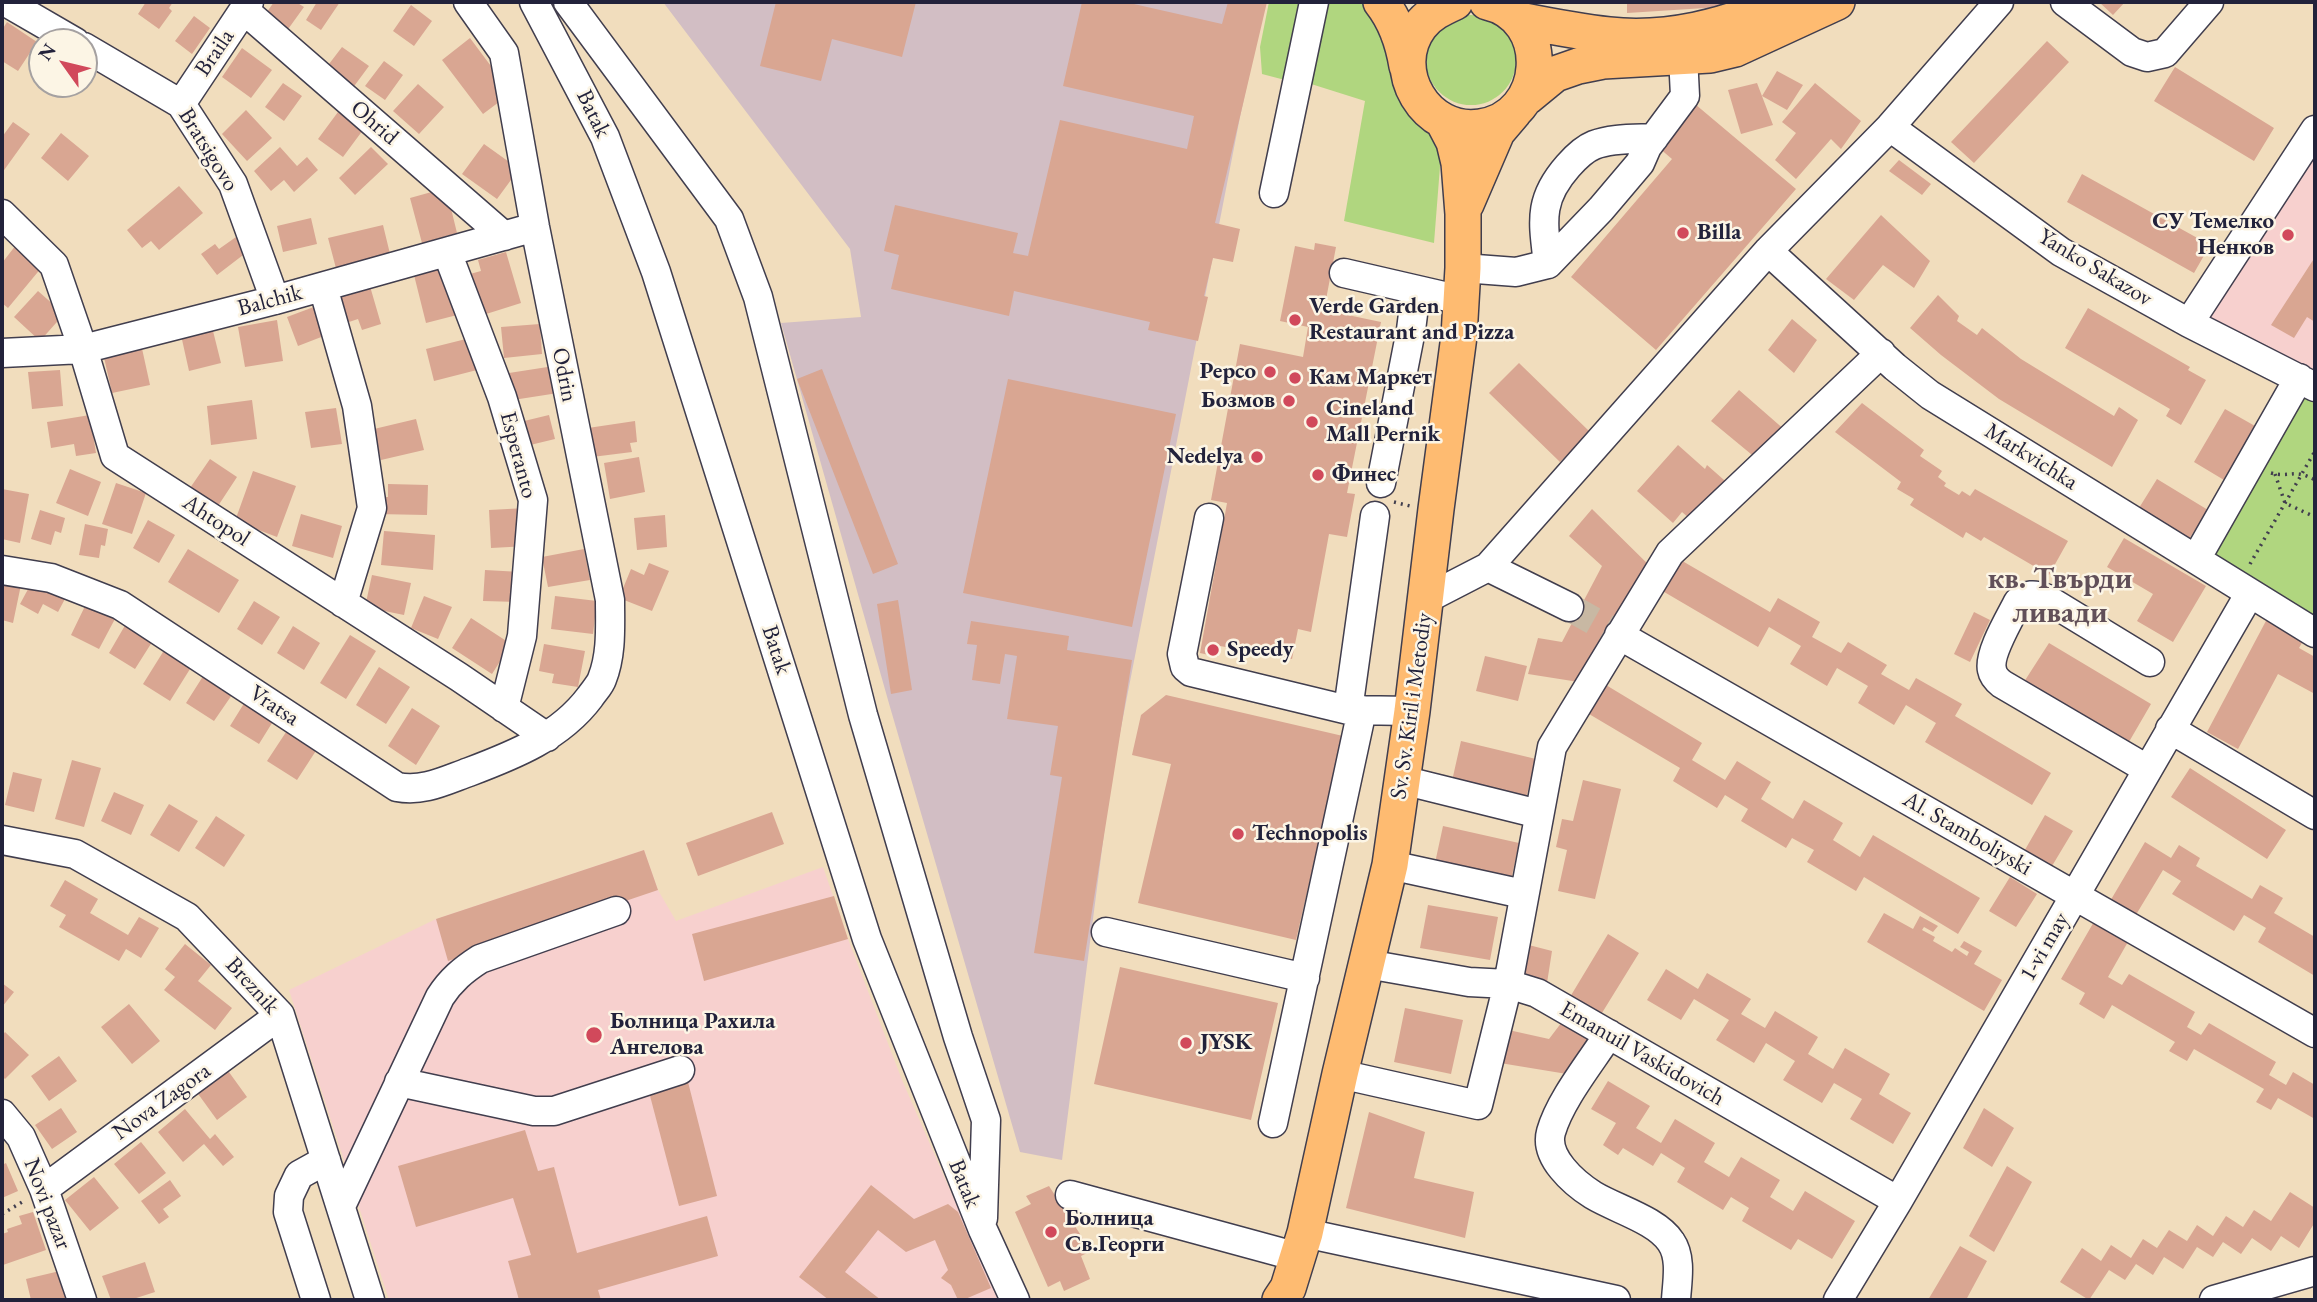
<!DOCTYPE html>
<html>
<head>
<meta charset="utf-8">
<style>
  body { margin:0 }
  #map { position:relative; width:2317px; height:1302px; overflow:hidden; background:#f1ddbd; font-family:"EB Garamond",serif }
  canvas { display:block }
  .frame { position:absolute; inset:0; border:4px solid #22223b; pointer-events:none }
  .north { position:absolute; left:28px; top:28px; width:70px; height:70px; box-sizing:border-box; background:#fcf5e5; border:2px solid #a5a1a1; border-radius:50%; rotate:304deg; font-size:19px; font-weight:700; line-height:28px; text-align:center; color:#22223b }
  .north::after { content:''; display:block; margin:auto; width:24px; height:32px; background:#d1495b; clip-path:polygon(50% 0,100% 100%,50% 72%,0 100%) }
</style>
</head>
<body>
<div id="map">
<canvas width="2317" height="1302"></canvas>
<div class="frame"></div>
<div class="north">N</div>
</div>
<script>
const ctx = document.querySelector('canvas').getContext('2d');
ctx.lineJoin = 'round';
function fillPath(path, color) { ctx.fillStyle = color; ctx.fill(path, 'evenodd'); }
function trace(path, color, width, dash) { ctx.strokeStyle = color; ctx.lineWidth = width; ctx.lineCap = dash ? 'butt' : 'round'; ctx.setLineDash(dash || []); ctx.stroke(path); }
function write(font, color, halo, rows, align = 'center') {
  ctx.font = font + ' "EB Garamond",serif'; ctx.lineWidth = 5; ctx.setLineDash([]); ctx.textBaseline = 'middle'; ctx.strokeStyle = halo; ctx.fillStyle = color; for (const [text, x, y, turn = 0] of rows) {
    ctx.save(); ctx.translate(x, y); ctx.rotate((+turn || 0) * Math.PI / 180); ctx.textAlign = isNaN(turn) ? turn : align; if (halo) ctx.strokeText(text, 0, 0); ctx.fillText(text, 0, 0); ctx.restore();
  }
}
const built = new Path2D(`
  M2315,152V380L2208,318Z
  M644,850L658,890L676,921L823,867L848,939L902,1080L998,1300H389L289,990L436,919Z`);
const industrial = new Path2D(`
  M663,2H1265L1240,117L1111,779L1062,1160L1020,1152L890,707L781,323L861,317L850,249Z`);
const green = new Path2D(`
  M1269,2H1300L1285,80L1262,74L1260,47Z
  M1319,2H1365L1442,141L1434,243L1344,221L1365,101L1308,83Z
  M1426 60a45 45 0 1 1 90 0a45 45 0 1 1-90 0Z
  M2303,395L2315,402V622L2206,556Z`);
const building = new Path2D(`
  M146,2H173L169,8L172,11L159,29L138,14Z
  M274,2H296L304,7L286,32L264,16Z
  M317,2H340L321,30L306,20Z
  M776,2H916L902,57L832,39L821,81L760,66Z
  M1082,2H1125L1222,24L1228,2H1267L1215,223L1240,229L1233,262L1213,258L1204,296L1208,297L1198,341L1148,330L1150,322L1014,291L1009,316L891,289L899,255L884,251L895,205L1018,233L1013,253L1028,256L1060,120L1187,149L1194,116L1063,86Z
  M1627,2H1720L1721,7L1627,13Z
  M2099,2H2125L2113,15Z
  M411,5L432,21L414,46L393,31Z
  M194,16L210,28L192,54L175,41Z
  M7,22L37,42L18,71L2,61V30Z
  M470,38L511,93L483,114L442,60Z
  M2047,41L2069,62L1974,163L1951,142Z
  M342,47L369,66L352,89L326,68Z
  M242,48L272,70L251,98L222,77Z
  M384,61L403,75L385,100L365,86Z
  M2175,67L2274,128L2254,161L2154,101Z
  M1777,71L1803,85L1787,110L1762,96Z
  M283,83L302,96L284,121L265,107Z
  M1757,83L1773,125L1741,134L1728,90Z
  M1815,83L1861,121L1841,149L1831,139L1796,179L1775,160L1796,133L1782,122Z
  M418,84L444,107L419,134L393,111Z
  M1689,99L1796,189L1656,350L1571,277L1672,159L1652,142Z
  M246,110L272,138L247,161L222,134Z
  M338,112L363,130L343,157L318,139Z
  M13,122L30,134L2,173V137Z
  M61,133L89,156L68,181L41,158Z
  M484,144L519,169L497,199L462,174Z
  M280,147L297,166L307,157L318,170L294,192L284,180L271,191L254,171Z
  M371,147L388,164L355,195L339,178Z
  M1899,160L1931,184L1922,195L1889,171Z
  M2082,174L2210,245L2194,273L2067,202Z
  M179,186L203,213L159,250L151,241L142,248L127,230Z
  M446,188L457,233L422,243L410,198Z
  M1881,215L1930,261L1914,288L1883,265L1854,300L1826,279Z
  M311,218L317,244L283,252L277,226Z
  M383,225L391,258L337,272L328,238Z
  M236,237L247,252L217,275L201,254L215,244L219,249Z
  M1315,243L1336,247L1324,310L1381,322L1347,493L1355,494L1347,537L1329,534L1311,632L1298,629L1292,659L1220,646L1218,657L1200,653L1227,503L1211,500L1240,344L1303,357L1308,327L1280,321L1295,246L1314,250Z
  M16,245L42,267L8,308L2,303V263Z
  M506,252L521,303L483,315L470,274L481,271L478,260Z
  M2315,257V322L2307,317L2294,338L2271,325Z
  M450,266L461,314L426,323L414,275Z
  M367,276L381,324L362,330L358,319L343,324L335,297Z
  M38,291L64,314L40,341L14,317Z
  M1938,295L1959,316L1957,321L1977,335L1982,328L2021,359L2114,416L2119,407L2138,420L2112,467L1999,399L1941,355L1910,328Z
  M319,305L329,334L298,346L287,317Z
  M2088,308L2190,367L2188,370L2206,380L2181,425L2166,416L2170,409L2065,348Z
  M1792,319L1817,340L1794,373L1768,350Z
  M277,320L283,361L245,367L238,327Z
  M540,324L542,354L504,358L501,327Z
  M212,327L221,363L189,371L181,335Z
  M470,338L477,370L434,381L426,349Z
  M141,344L150,385L112,393L103,353Z
  M1519,363L1590,432L1560,462L1489,393Z
  M554,366L558,393L513,400L509,373Z
  M822,369L898,564L873,574L797,379Z
  M60,370L63,406L32,409L28,372Z
  M1008,379L1176,414L1132,627L963,593Z
  M1739,390L1786,431L1757,459L1711,421Z
  M252,400L257,439L211,445L207,406Z
  M1862,403L1924,450L1920,456L1942,471L1938,477L1946,483L1944,486L1959,495L1962,491L1970,496L1975,489L2068,541L2049,575L1984,537L1981,541L1966,532L1963,538L1910,505L1914,499L1897,489L1901,482L1835,432Z
  M336,408L342,444L311,448L305,412Z
  M2225,409L2255,426L2224,480L2194,462Z
  M90,415L96,453L76,456L74,444L51,448L47,422Z
  M549,415L555,439L526,446L520,422Z
  M416,419L424,450L381,460L374,429Z
  M635,421L637,442L630,443L632,452L592,457L588,428Z
  M1678,445L1705,469L1707,465L1732,487L1698,526L1682,512L1673,523L1637,491Z
  M639,457L645,492L610,499L604,463Z
  M210,459L237,477L218,506L190,488Z
  M70,469L101,482L88,516L56,503Z
  M253,471L296,486L277,537L235,521Z
  M2157,479L2208,510L2189,539L2139,508Z
  M116,483L146,493L132,534L102,524Z
  M388,484L428,485L427,515L376,514L377,497H388Z
  M2,489L29,494L20,543L2,539Z
  M526,508L528,546L491,548L489,510Z
  M1592,509L1656,572L1585,683L1528,674L1538,638L1562,642L1602,566L1569,536Z
  M40,510L65,518L61,533L55,531L51,545L31,539Z
  M301,514L342,526L333,558L292,546Z
  M665,515L667,547L637,550L634,518Z
  M148,520L175,535L159,563L133,548Z
  M85,524L108,529L105,546L101,545L99,558L79,555Z
  M384,531L435,535L433,570L381,565Z
  M2124,538L2206,586L2173,642L2137,621L2153,594L2107,567Z
  M188,549L239,580L219,613L168,582Z
  M584,549L590,580L548,587L542,557Z
  M1672,555L1770,612L1778,598L1820,622L1812,637L1841,653L1848,642L1887,665L1881,674L1909,690L1916,678L1962,704L1955,716L2051,773L2032,805L1925,742L1936,723L1906,705L1894,725L1858,703L1868,686L1837,668L1827,686L1790,664L1801,646L1769,627L1758,647L1654,586Z
  M649,563L669,571L652,611L619,598L631,569L644,575Z
  M485,570L521,572L519,602L483,601Z
  M372,575L411,583L404,615L365,607Z
  M2,576L22,580L13,623L2,620Z
  M33,580L66,597L58,612L43,604L38,614L20,604Z
  M424,596L452,607L438,639L411,628Z
  M555,596L597,601L593,634L551,629Z
  M898,600L912,690L891,694L877,604Z
  M254,601L280,617L262,645L237,629Z
  M87,602L116,617L99,649L71,635Z
  M1974,612L1990,620L1970,662L1954,654Z
  M471,618L511,644L492,674L452,648Z
  M2267,619L2304,639L2299,648L2315,657V694L2278,674L2238,749L2207,732Z
  M971,621L1069,636L1067,650L1132,660L1084,961L1034,953L1062,777L1050,775L1058,726L1007,719L1017,656L1005,654L1000,684L972,680L977,645L967,644Z
  M127,622L154,639L135,669L109,653Z
  M293,626L320,643L304,670L277,653Z
  M350,635L376,651L346,699L320,683Z
  M2049,643L2151,704L2126,747L2022,685Z
  M168,644L195,661L170,701L143,684Z
  M544,644L585,651L578,687L552,683L554,674L539,671Z
  M1485,656L1527,666L1518,701L1476,691Z
  M379,667L410,687L386,724L356,705Z
  M207,670L236,689L214,721L186,703Z
  M1601,682L1702,743L1692,760L1725,780L1737,761L1771,782L1761,799L1793,819L1804,800L1843,823L1833,840L1860,857L1873,835L1980,898L1958,934L1864,877L1856,891L1807,862L1814,850L1792,838L1786,848L1741,821L1748,809L1725,795L1717,808L1673,781L1680,768L1584,711Z
  M1166,695L1343,736L1296,940L1138,903L1171,764L1132,755L1141,715Z
  M248,697L277,715L259,744L230,726Z
  M412,708L440,726L416,765L388,746Z
  M292,723L321,743L297,780L267,761Z
  M1461,741L1536,759L1526,798L1452,781Z
  M72,760L101,768L84,827L55,819Z
  M2190,768L2286,830L2267,859L2171,797Z
  M13,772L42,779L34,812L5,805Z
  M1583,780L1621,789L1595,899L1558,891L1567,850L1556,847L1562,819L1573,821Z
  M114,792L144,805L131,835L101,821Z
  M169,804L198,821L179,852L150,835Z
  M772,812L784,844L698,876L686,843Z
  M2045,815L2073,831L2049,871L2022,855Z
  M216,816L245,835L224,867L195,848Z
  M1443,826L1519,843L1511,880L1435,863Z
  M2145,842L2171,858L2179,845L2200,858L2196,866L2252,899L2260,885L2283,898L2274,913L2315,937V976L2258,942L2266,928L2244,915L2234,931L2172,894L2181,881L2163,870L2134,918L2109,903Z
  M644,850L658,890L448,961L436,919Z
  M2010,877L2037,894L2016,927L1989,911Z
  M65,880L98,899L90,913L128,935L139,917L159,928L141,958L126,949L119,961L59,927L66,915L50,906Z
  M834,896L848,939L704,981L692,934Z
  M1428,905L1498,917L1490,960L1420,948Z
  M1884,913L1913,929L1920,916L1938,926L1933,932L1924,927L1922,930L1935,937L1933,941L1952,952L1955,948L1967,956L1969,952L1960,947L1964,941L1982,951L1974,964L2002,980L1984,1011L1867,942Z
  M2099,913L2133,933L2108,977L2122,985L2129,974L2195,1012L2187,1027L2201,1035L2209,1023L2276,1062L2269,1075L2286,1085L2293,1072L2315,1085V1119L2278,1098L2271,1110L2256,1102L2264,1089L2194,1049L2187,1061L2169,1051L2175,1042L2112,1005L2104,1019L2079,1004L2085,993L2061,979Z
  M1608,934L1639,953L1597,1021L1567,1002Z
  M1521,943L1552,951L1547,983L1514,977Z
  M185,944L211,965L198,981L232,1008L215,1030L164,990L175,977L165,969Z
  M1120,967L1278,1003L1251,1120L1094,1084Z
  M1666,969L1698,989L1707,973L1751,999L1741,1014L1765,1028L1775,1011L1818,1037L1808,1054L1833,1069L1845,1048L1890,1074L1879,1094L1911,1113L1893,1144L1850,1119L1862,1099L1834,1083L1822,1103L1783,1080L1795,1061L1766,1043L1754,1063L1716,1040L1729,1020L1694,999L1681,1020L1647,1000Z
  M2,983L14,992L2,1007Z
  M129,1004L160,1041L132,1064L101,1027Z
  M1405,1008L1463,1020L1451,1074L1394,1062Z
  M1565,1018L1593,1033L1567,1074L1500,1063L1504,1029L1549,1039Z
  M5,1032L29,1055L5,1079L2,1076V1036Z
  M59,1056L77,1081L49,1101L31,1076Z
  M226,1068L247,1097L217,1120L196,1091Z
  M1608,1081L1650,1106L1636,1128L1661,1143L1675,1119L1715,1143L1704,1162L1729,1177L1741,1157L1780,1180L1770,1197L1793,1211L1805,1191L1855,1221L1832,1259L1798,1239L1791,1250L1742,1221L1749,1208L1731,1197L1723,1210L1677,1182L1685,1168L1661,1153L1653,1166L1623,1148L1618,1155L1603,1145L1616,1123L1591,1109Z
  M688,1082L717,1196L679,1206L649,1092Z
  M61,1108L77,1132L52,1149L35,1125Z
  M1984,1108L2014,1128L1992,1167L1963,1148Z
  M185,1109L210,1139L215,1134L234,1157L223,1166L204,1144L183,1162L158,1132Z
  M1369,1112L1425,1132L1414,1178L1474,1192L1465,1238L1346,1208Z
  M525,1130L538,1171L554,1167L577,1253L707,1216L718,1256L598,1290L601,1300H519L508,1261L531,1255L513,1198L416,1227L398,1166Z
  M141,1142L166,1173L139,1194L114,1164Z
  M6,1163L18,1191L2,1198V1165Z
  M2007,1166L2032,1182L1994,1252L1969,1236Z
  M94,1177L119,1208L90,1231L65,1200Z
  M170,1180L181,1196L163,1209L169,1217L159,1224L141,1201Z
  M871,1185L914,1219L948,1204L958,1212L991,1288L963,1300H958L951,1285L941,1278L948,1270L935,1240L906,1252L878,1230L845,1272L881,1300H829L799,1277Z
  M1049,1186L1091,1251L1081,1256L1090,1279L1064,1291L1060,1281L1048,1287L1015,1212L1031,1204L1026,1196Z
  M2290,1192L2315,1208V1222L2299,1248L2281,1236L2271,1251L2252,1238L2241,1254L2223,1242L2213,1257L2197,1247L2183,1269L2164,1257L2153,1275L2136,1264L2125,1280L2109,1270L2089,1300L2060,1282L2082,1248L2101,1261L2111,1245L2131,1258L2143,1239L2157,1248L2169,1230L2187,1241L2197,1225L2213,1236L2226,1216L2243,1227L2254,1210L2271,1221Z
  M33,1212L46,1250L3,1265L2,1234L8,1232L7,1229L22,1224L19,1216Z
  M1960,1246L1987,1261L1966,1300H1928Z
  M145,1262L155,1292L130,1300H111L102,1276Z
  M64,1270L71,1300H31L26,1279Z`);
const minorTunnel = new Path2D(`
  M1569,607L1619,635`);
const path = new Path2D(`
  M2271,473C2290,478 2294,468 2315,480
  M2275,474L2285,503L2315,517
  M1394,502L1410,506
  M2250,564L2315,451
  M2,1214L24,1201`);
const minor = new Path2D(`
  M6,2L75,42
  M534,2L605,137L656,272L867,939L983,1230L1015,1300
  M568,2L729,219L758,297L863,715L958,1037L986,1120L983,1218
  M2065,2L2132,52L2147,57L2165,53L2209,2
  M244,10L504,236
  M84,47L181,104L233,184L275,300
  M181,104L249,2
  M1890,127L2061,252L2189,323L2315,387
  M1274,193L1314,2
  M2,214L54,265L83,349L115,456L459,677L547,737
  M1768,251L1895,367L1930,395L2315,633
  M447,252L502,397L533,500L522,636L504,708
  M1548,264C1543,221 1538,200 1568,166C1575,158 1584,149 1594,145C1611,138 1635,139 1654,138
  M1463,268L1516,272L1548,264L1601,209L1640,163L1647,147L1685,96L1683,56
  M1344,273L1461,300
  M323,287L357,406L372,508L343,603
  M2189,323L2315,130
  M2,353L83,349L275,300L535,227
  M1381,483L1411,330L1416,290
  M1209,518L1182,654L1185,667L1191,672L1348,710L1412,711
  M2196,559L2299,378
  M1488,567L1569,607
  M2,570L51,578L120,605L397,787C423,792 444,781 469,772C514,755 560,737 590,697C594,691 600,685 602,679C612,654 610,626 610,600L535,227L504,53L468,2
  M1426,599L1488,567L1768,251L1890,127L1999,2
  M1619,635L2315,1033
  M1348,710L1375,516
  M2170,729L2315,815
  M2147,769L2002,684C1997,680 1993,676 1992,670C1988,654 2010,618 2018,602C2028,594 2034,594 2045,598L2150,662
  M1402,780L1539,814
  M2,840L75,854L187,917L280,1015L370,1300
  M1390,865L1523,894
  M1106,932L1305,978
  M1367,964L1469,982L1508,984L1537,993L1898,1201
  M1609,1034C1591,1062 1560,1100 1551,1132C1544,1157 1574,1183 1593,1195C1616,1209 1657,1220 1671,1242C1682,1258 1677,1282 1676,1300
  M1340,1074L1478,1105L1508,984L1552,747L1670,553L1881,353
  M399,1082L534,1111H554L680,1070
  M2,1114L21,1137L44,1189L82,1300
  M1273,1123L1362,710
  M44,1189L280,1015
  M1070,1195L1298,1257
  M341,1206L440,997C451,980 463,970 480,959L616,911
  M1305,1233L1616,1300
  M316,1300L288,1212L289,1196L299,1175L326,1160
  M1838,1300L1898,1201L2250,593
  M2214,1300L2315,1271`);
const major = new Path2D(`
  M1381,2C1396,21 1403,42 1407,66
  M1455,2C1442,8 1429,14 1420,26C1387,70 1426,135 1480,127C1548,118 1554,17 1487,2
  M1519,20C1549,26 1579,32 1609,35C1666,41 1727,27 1777,2
  M1527,97L1555,74L1578,66L1603,61L1710,55L1735,49L1837,2
  M1466,204L1497,132L1514,112
  M1280,1300L1288,1288L1305,1233L1340,1074L1390,865L1412,711L1436,509L1459,336L1463,268V214L1459,163L1454,142L1443,121`);
const markers = [
  [1683,233,7,"#d1495b"],
  [2288,235,7,"#d1495b"],
  [1295,320,7,"#d1495b"],
  [1270,372,7,"#d1495b"],
  [1295,378,7,"#d1495b"],
  [1289,401,7,"#d1495b"],
  [1312,422,7,"#d1495b"],
  [1257,457,7,"#d1495b"],
  [1318,475,7,"#d1495b"],
  [1213,650,7,"#d1495b"],
  [1238,834,7,"#d1495b"],
  [594,1035,9,"#d1495b"],
  [1186,1043,7,"#d1495b"],
  [1051,1232,7,"#d1495b"]
];
const streetNames = [
  ["Braila",215,53,-56],
  ["Batak",593,114,64],
  ["Ohrid",374,123,41],
  ["Bratsigovo",208,150,58],
  ["Yanko Sakazov",2095,268,31],
  ["Balchik",270,301,-15],
  ["Odrin",564,375,79],
  ["Esperanto",518,455,75],
  ["Markvichka",2031,457,32],
  ["Ahtopol",216,521,33],
  ["Batak",776,650,72],
  ["Vratsa",274,706,33],
  ["Sv. Sv. Kiril i Metodiy",1412,706,-82],
  ["Al. Stamboliyski",1967,834,30],
  ["1-vi may",2045,947,-60],
  ["Breznik",252,986,48],
  ["Emanuil Vaskidovich",1642,1054,30],
  ["Nova Zagora",162,1102,-36],
  ["Batak",964,1184,68],
  ["Novi pazar",47,1204,69]
];
const poiNames = [
  ["СУ Темелко",2274,222,"right"],
  ["Ненков",2274,248,"right"],
  ["Billa",1697,233],
  ["Verde Garden",1309,307],
  ["Restaurant and Pizza",1309,333],
  ["Pepco",1256,372,"right"],
  ["Кам Маркет",1309,378],
  ["Бозмов",1275,401,"right"],
  ["Cineland",1326,409],
  ["Mall Pernik",1326,435],
  ["Nedelya",1243,457,"right"],
  ["Финес",1332,475],
  ["Speedy",1227,650],
  ["Technopolis",1252,834],
  ["Болница Рахила",610,1022],
  ["Ангелова",610,1048],
  ["JYSK",1200,1043],
  ["Болница",1065,1219],
  ["Св.Георги",1065,1245]
];
const districtNames = [
  ["кв. Твърди",2060,580],
  ["ливади",2060,614]
];
fillPath(built, '#f7d0ce');
fillPath(industrial, '#d2bec4');
fillPath(green, '#b0d67f');
fillPath(building, '#d9a692');
trace(minorTunnel, '#c8b8a3', 28, [28, 14]);
trace(minor, '#413e4e', 31);
trace(major, '#413e4e', 38);
trace(path, '#413e4e', 3.5, [2, 5]);
trace(minor, '#fff', 28);
trace(major, '#febb71', 35);
for (const [x, y, r, color] of markers) { const dot = new Path2D(); dot.arc(x, y, r, 0, 2 * Math.PI); ctx.fillStyle = color; ctx.fill(dot); trace(dot, '#fcf5e5', 2.5); }
write('23px', '#22223b', '#fcf5e5', streetNames);
write('bold 23px', '#22223b', '#fcf5e5', poiNames, 'left');
write('bold 30px', '#625059', '#fcf5e5', districtNames);
</script>
</body>
</html>
